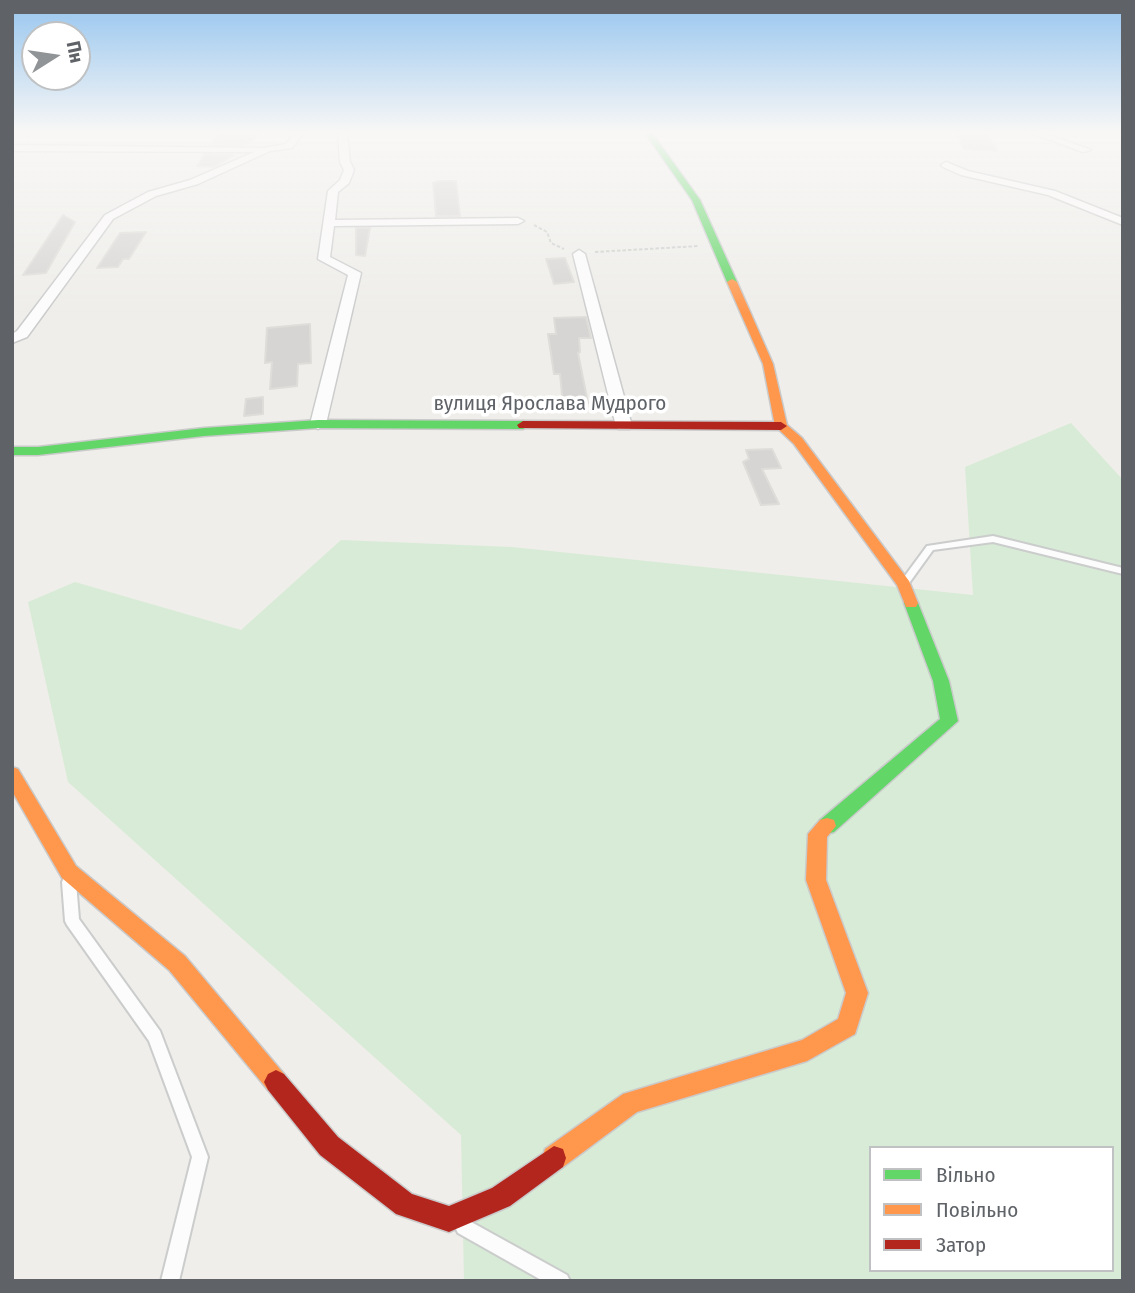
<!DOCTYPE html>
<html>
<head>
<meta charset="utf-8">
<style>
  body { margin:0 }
  #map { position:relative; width:1135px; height:1293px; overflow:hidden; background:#efeeea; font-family:"Fira Sans Condensed",sans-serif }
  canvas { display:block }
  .frame { position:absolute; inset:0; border:14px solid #5f6368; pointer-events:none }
  .legend { position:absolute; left:869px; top:1146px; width:245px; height:126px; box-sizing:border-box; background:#fff; border:2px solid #bfc1c3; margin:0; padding:9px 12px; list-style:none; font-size:21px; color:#5f6368 }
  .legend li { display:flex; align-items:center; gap:14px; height:35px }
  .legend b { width:35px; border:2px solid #bfc1c3 }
  .north { position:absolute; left:21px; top:21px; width:70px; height:70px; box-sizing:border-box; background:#fff; border:2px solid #bfc1c3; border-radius:50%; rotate:78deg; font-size:19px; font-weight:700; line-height:28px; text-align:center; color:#5f6368 }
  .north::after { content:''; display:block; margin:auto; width:24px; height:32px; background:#919496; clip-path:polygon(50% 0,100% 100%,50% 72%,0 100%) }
</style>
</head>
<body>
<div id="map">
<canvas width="1135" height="1293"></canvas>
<div class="frame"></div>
<ul class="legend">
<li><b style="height:9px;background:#63d668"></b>Вільно</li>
<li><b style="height:9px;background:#ff974d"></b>Повільно</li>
<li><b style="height:9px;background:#b3261e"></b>Затор</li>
</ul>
<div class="north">Пн</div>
</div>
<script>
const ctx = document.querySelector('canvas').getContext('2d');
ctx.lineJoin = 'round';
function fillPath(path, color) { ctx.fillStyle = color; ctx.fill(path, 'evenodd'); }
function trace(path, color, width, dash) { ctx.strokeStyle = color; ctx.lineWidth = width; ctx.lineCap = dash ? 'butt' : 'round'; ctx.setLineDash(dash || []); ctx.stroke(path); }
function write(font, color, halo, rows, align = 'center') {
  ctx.font = font + ' "Fira Sans Condensed",sans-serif'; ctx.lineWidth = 7; ctx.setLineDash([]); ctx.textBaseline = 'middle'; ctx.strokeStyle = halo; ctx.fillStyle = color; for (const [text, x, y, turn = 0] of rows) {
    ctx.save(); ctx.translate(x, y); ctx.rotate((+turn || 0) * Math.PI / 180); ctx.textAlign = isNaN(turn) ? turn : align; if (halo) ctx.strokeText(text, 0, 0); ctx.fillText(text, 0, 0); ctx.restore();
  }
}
const green = new Path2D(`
  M1071,423L1123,480V1281H464L461,1135L68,782L28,602L75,582L241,630L341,540L512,547L973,595L965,467ZM871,1148H1112V1270H871Z`);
const building = new Path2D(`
  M957,133H987L997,151L964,149Z
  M218,134H260L246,145H211Z
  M205,154L234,155L214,167L197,166Z
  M439,181H456L460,216H436L433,183Z
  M63,215L75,222L46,273L23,275Z
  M356,228H370L365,256L356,255Z
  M146,232L129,259H123L118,267L97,268L120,233Z
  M565,258L574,282L554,284L546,259Z
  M586,317L591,338H579L580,352L578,353L588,403L563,404L560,374H554L548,334H556L554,318Z
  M310,324L311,363L298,364L297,386L270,389L272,362L265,363L267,328Z
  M263,397V414L244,416L246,399Z
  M772,449L781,468L762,469L779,504L761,505L743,462L749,459L746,450Z`);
const path = new Path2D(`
  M534,225L547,232L551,243L564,249
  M595,252L699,246`);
const lane = new Path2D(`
  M993,536L1123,568V574L993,542L933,550L907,586L904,587L899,584L927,546Z
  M69,876L74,878L76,882L79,919L160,1031L208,1157L179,1281H161L192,1157L149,1041L67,925L65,921L62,882L64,878Z
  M464,1218L567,1275L570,1281H543L458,1233L455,1227L458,1221Z`);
const street = new Path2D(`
  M295,133H304L292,148L270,151L198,184L156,196L113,219L27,337L12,343V334L17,331L105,215L148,192L190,180L254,152L12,151V145L263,148L286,144Z
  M338,133H347L350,162L354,170L349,183L338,192L335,220L518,218L524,221L518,224L334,226L330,257L361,273L326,424L318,429L310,424L348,275L318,259L328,191L340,180L344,170L340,162Z
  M1031,133H1044L1091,150L1083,152Z
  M946,162L968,171L1055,191L1123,218V225L1048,195L961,175L943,167L941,165Z
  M579,250L585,254L632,426L630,429H618L616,426L573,254Z`);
const fast = new Path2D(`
  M645,133H652L700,200L737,282L735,284L727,282L692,200Z
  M318,420L523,421L529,425L523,429L318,428L204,436L38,455H12V447H38L204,428Z
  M911,598L918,603L949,681L958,721L834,832L827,834L820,832L818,826L820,820L940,719L933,681L904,603Z`);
const slow = new Path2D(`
  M732,279L737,282L773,364L787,425L802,438L909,581L918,603L916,607H906L897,585L794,444L775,426L763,364L727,282Z
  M12,767L18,769L76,866L185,956L284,1074L288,1082L284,1090L276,1094L268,1090L169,970L62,878L12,791Z
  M827,818L834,820L836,826L827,837L826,880L868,993L855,1034L807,1061L637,1112L563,1167L554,1170L545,1167L542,1158L545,1149L623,1094L802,1040L838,1019L846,993L806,880L808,834L820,820Z`);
const jam = new Path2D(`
  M523,421L781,422L787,426L781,430L519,428L517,425Z
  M276,1070L284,1074L338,1137L412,1194L449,1206L492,1188L554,1146L563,1149L566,1158L563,1167L510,1206L449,1232L396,1214L320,1155L268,1090L264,1082L268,1074Z`);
const farStreetnames = [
  ["вулиця Ярослава Мудрого",550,404]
];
fillPath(green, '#d8ebd6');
fillPath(building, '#d6d5d3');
trace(building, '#deddd9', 2);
trace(lane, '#cbcccc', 4);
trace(street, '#cbcccc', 3);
trace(fast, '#cacacb', 3);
trace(slow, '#cacacb', 3);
trace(jam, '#cacacb', 3);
trace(path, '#cacfcc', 2, [3.5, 2]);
fillPath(lane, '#fdfcfc');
fillPath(street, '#fdfcfc');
fillPath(fast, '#63d668');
fillPath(slow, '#ff974d');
fillPath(jam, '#b3261e');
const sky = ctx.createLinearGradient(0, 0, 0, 314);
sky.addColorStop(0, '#97c6ef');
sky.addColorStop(0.42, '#f8f7f6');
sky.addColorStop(1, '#f8f7f600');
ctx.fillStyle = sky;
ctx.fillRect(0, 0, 1135, 314);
write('21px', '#5f6368', '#fff', farStreetnames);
</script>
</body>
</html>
